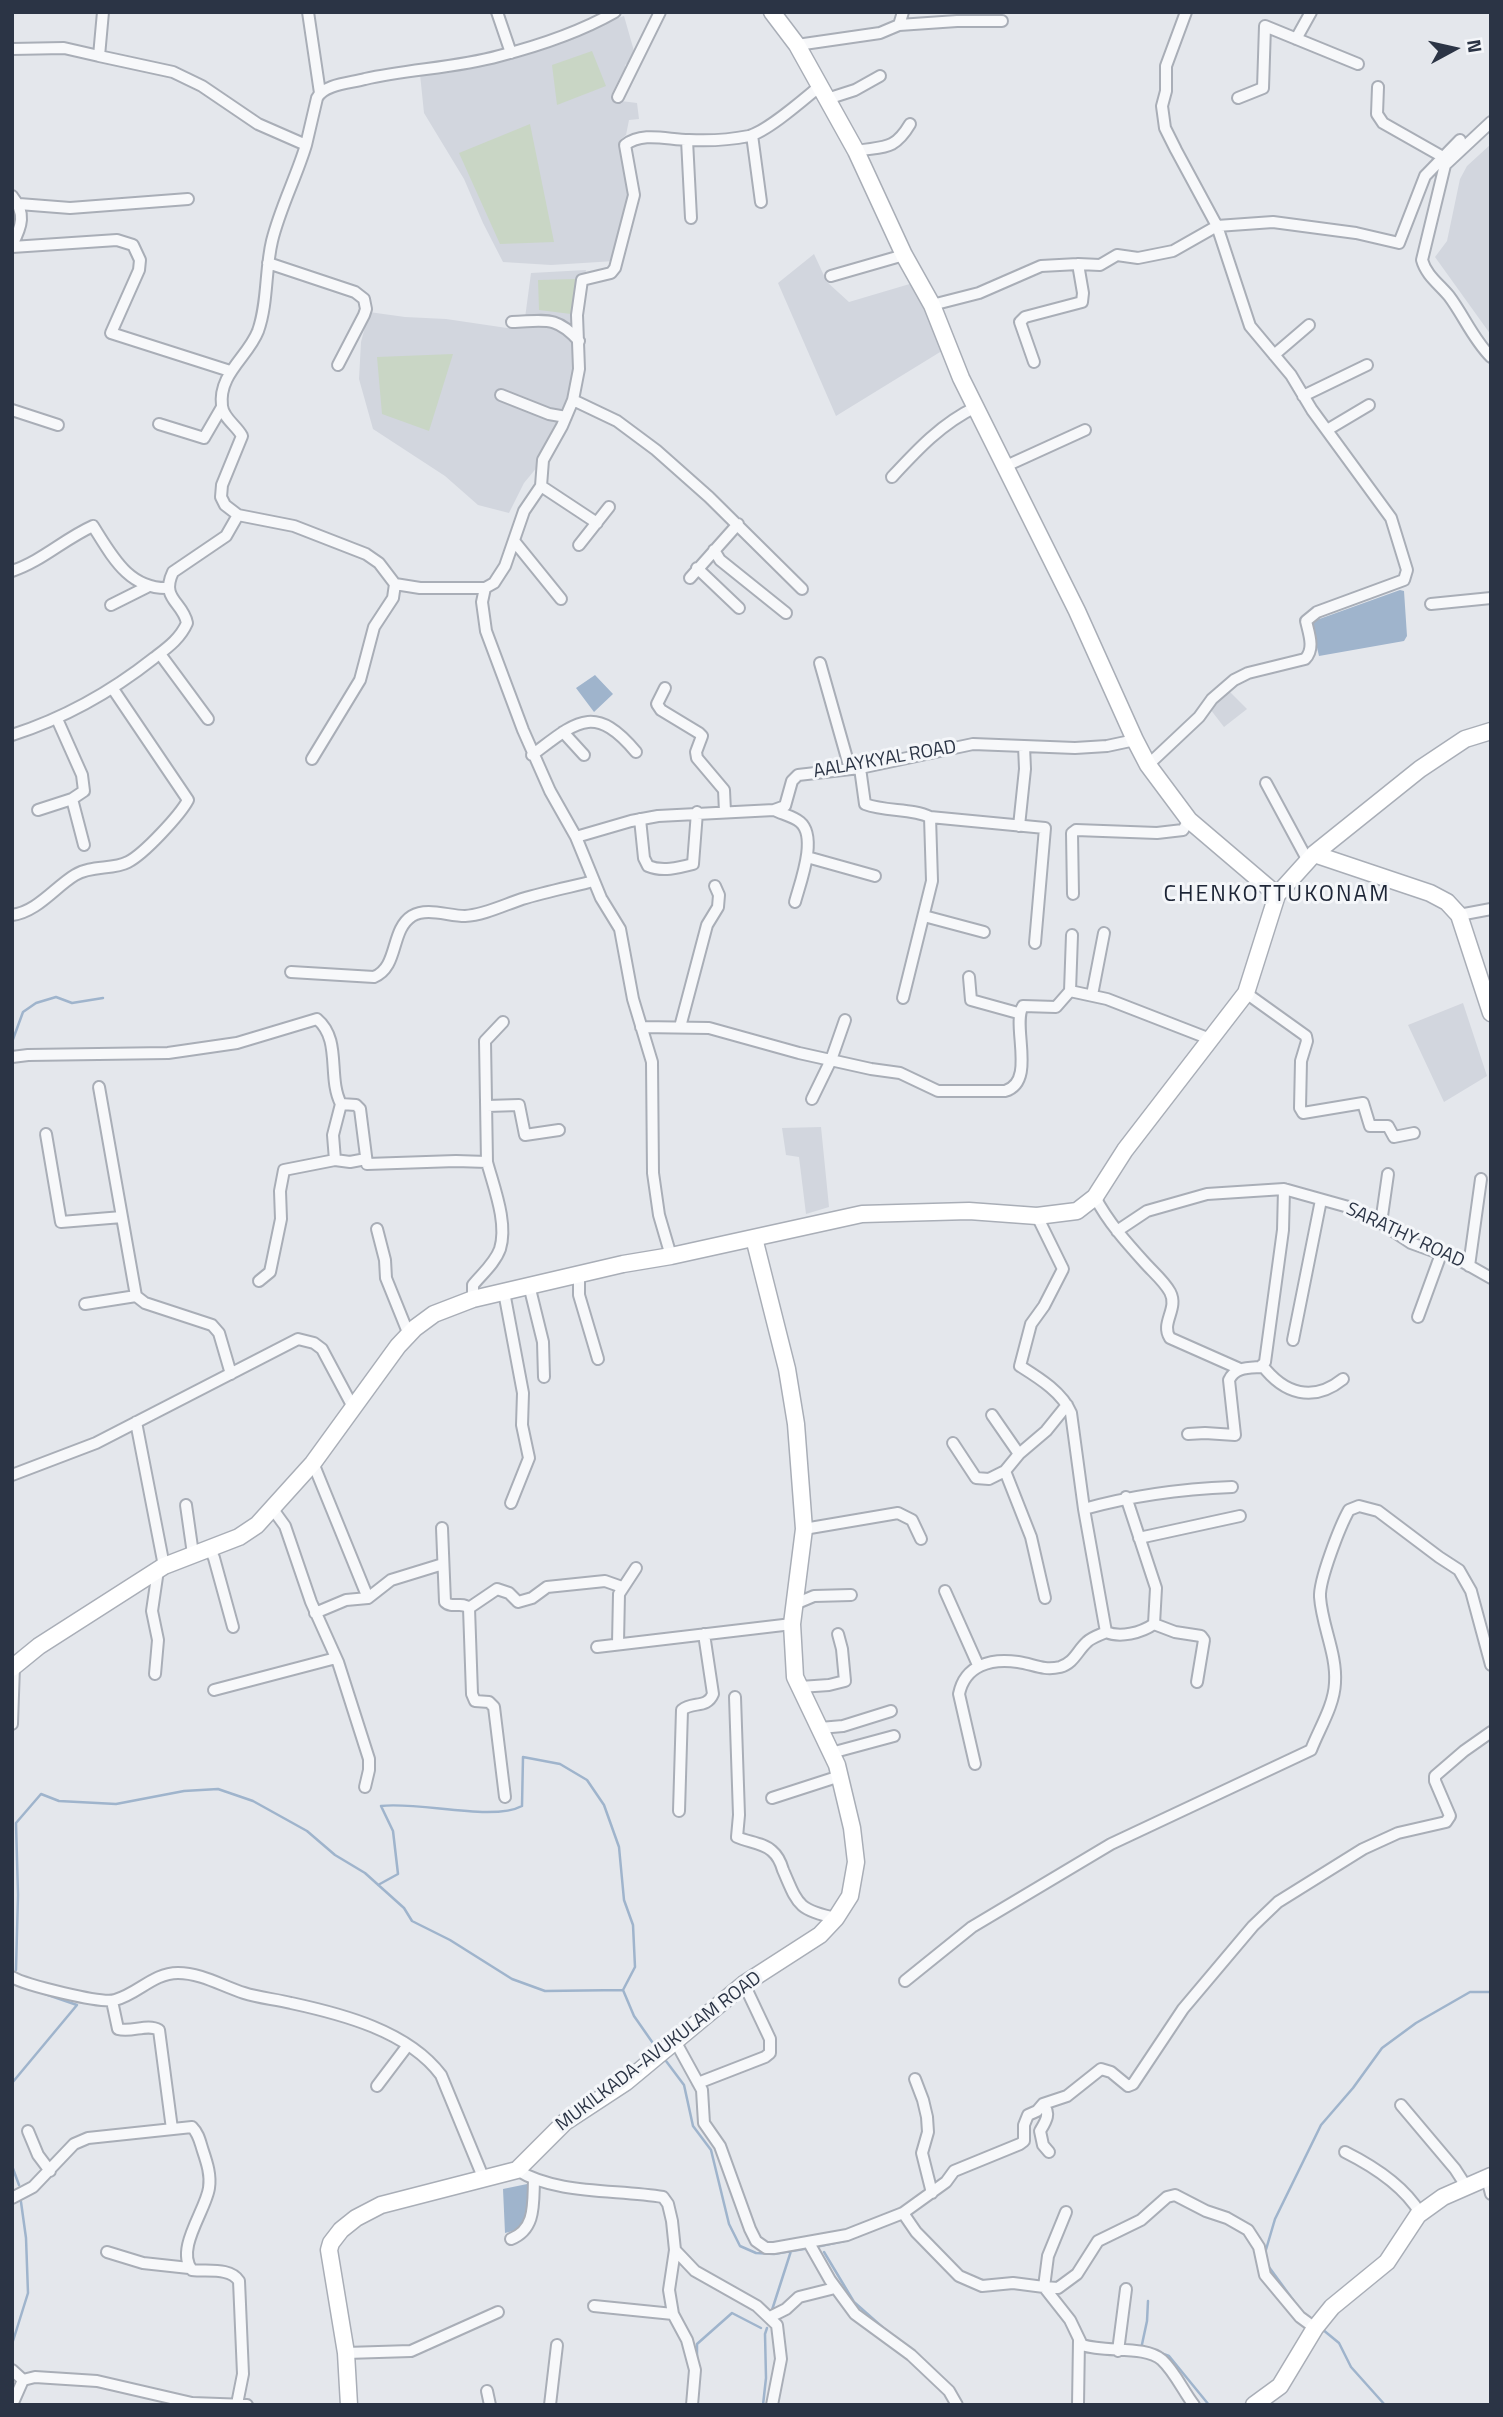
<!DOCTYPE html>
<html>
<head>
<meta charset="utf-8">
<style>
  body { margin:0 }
  #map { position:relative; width:1503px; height:2417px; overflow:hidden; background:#e4e7ec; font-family:"Titillium Web",sans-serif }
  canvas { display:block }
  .frame { position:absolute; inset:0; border:14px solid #2b3445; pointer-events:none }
  .north { position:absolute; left:1419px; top:14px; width:70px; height:70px; -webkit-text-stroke:5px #f4f6f9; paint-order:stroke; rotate:82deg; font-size:19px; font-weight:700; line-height:28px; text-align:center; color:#2b3445 }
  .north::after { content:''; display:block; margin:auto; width:24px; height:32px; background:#2b3445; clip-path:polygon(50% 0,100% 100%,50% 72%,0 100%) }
</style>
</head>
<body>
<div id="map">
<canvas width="1503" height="2417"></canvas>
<div class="frame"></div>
<div class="north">N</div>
</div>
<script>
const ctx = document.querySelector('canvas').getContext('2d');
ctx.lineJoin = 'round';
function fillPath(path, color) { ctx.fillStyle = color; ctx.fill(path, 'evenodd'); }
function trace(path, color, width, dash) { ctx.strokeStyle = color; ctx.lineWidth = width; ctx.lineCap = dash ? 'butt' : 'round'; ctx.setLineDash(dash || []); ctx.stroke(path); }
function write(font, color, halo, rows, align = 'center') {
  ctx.font = font + ' "Titillium Web",sans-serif'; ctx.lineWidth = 6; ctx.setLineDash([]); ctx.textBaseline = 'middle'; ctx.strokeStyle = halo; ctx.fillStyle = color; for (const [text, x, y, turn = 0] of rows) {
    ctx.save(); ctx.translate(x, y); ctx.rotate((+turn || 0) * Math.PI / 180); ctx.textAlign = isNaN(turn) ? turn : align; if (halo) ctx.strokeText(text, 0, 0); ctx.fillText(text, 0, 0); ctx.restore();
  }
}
const built = new Path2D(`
  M624,16L636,58L625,65L628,76L618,85L613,100L637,103L639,119L629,120L626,135L620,140L631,215L615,261L551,265L503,262L483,223L464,179L424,113L420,74L571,34Z
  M1491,144V335L1435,257L1447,241L1460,179L1467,166Z
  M814,254L827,282L849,302L913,283L945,349L836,416L778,283Z
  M586,270L575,379L569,408L543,460L524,483L509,513L478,505L445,476L373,429L359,379L361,342L369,312L405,317L446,319L507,328L519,324L525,318L531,273Z
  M1228,690L1247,709L1224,727L1207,705Z
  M1463,1003L1487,1076L1444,1102L1408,1025Z
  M821,1127L829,1207L806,1214L799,1157L786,1155L782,1128Z`);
const green = new Path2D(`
  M592,51L606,86L557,105L552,65Z
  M530,124L554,242L500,244L459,153Z
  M577,279L571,314L539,310L538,280Z
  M453,354L429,431L382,414L377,357Z`);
const water = new Path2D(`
  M1400,590L1404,591L1407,636L1404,641L1319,656L1311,622Z
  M595,675L613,694L594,712L576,688Z
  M532,2183L525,2221L521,2229L505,2233L503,2189Z`);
const stream = new Path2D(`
  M12,1042L23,1012L36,1003L56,997L72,1003L103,998
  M378,1885L398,1874L393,1831L381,1806C419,1801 492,1822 522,1806L523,1757L560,1764L587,1780L604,1805L619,1847L624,1900L633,1925L635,1967L623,1990
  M16,1970L18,1895L16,1823L41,1794L59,1801L116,1804L184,1791L218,1789L253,1801L307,1831L335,1855L365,1873L404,1908L412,1921L450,1940L512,1979L545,1991L623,1990L634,2016L657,2049
  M663,2057L684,2085L693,2126L711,2150L729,2224L740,2246L756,2253L774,2254L810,2248
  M12,2083L77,2005L45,1994
  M12,2166L19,2185
  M917,2225L926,2236
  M816,2247L844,2241
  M824,2252L854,2302L889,2333
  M1265,2253L1275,2219L1321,2125L1353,2088L1382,2048L1416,2023L1470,1992H1491
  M1266,2263L1299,2308
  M772,2310L791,2251
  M1322,2329L1339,2343L1351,2367L1385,2405
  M13,2341L28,2293L26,2238L21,2202
  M1141,2349L1147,2321L1148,2301
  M1158,2352L1169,2356L1209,2405
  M697,2359V2344L732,2313L761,2328
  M763,2405L766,2378L765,2334L767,2328`);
const minor = new Path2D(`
  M308,12L320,93
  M497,12L511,53
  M1186,12L1166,66V91L1162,106L1165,128L1176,150L1217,226L1273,222L1356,233L1399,243L1425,176L1460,140
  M899,25L957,21H1002
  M1296,39L1311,12
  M797,45L880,33L899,25L903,12
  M12,49L64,48L99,56L103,12
  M99,56L173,72L202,86L258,124L306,145C296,178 280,208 272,241C265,270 268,303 258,331C248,357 218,374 222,406C223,418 237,426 242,436L222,485L221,497L225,505L238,515L294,526L366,554L379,563L395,584L420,588H485L494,583L505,566L524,511L541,486L543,460L562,426L573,400L579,369L577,315L582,280L611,273L615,268L634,195L625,145C643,131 668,140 689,140C709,141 729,140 749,136C768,131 804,99 820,86
  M1378,87L1377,114L1383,123L1443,157
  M618,97L660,12
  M1238,98L1263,88L1265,26L1358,64
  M827,99L855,90L880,76
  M1491,122L1445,165L1422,260C1426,275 1439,284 1449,296C1464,316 1473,339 1491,357
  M752,135L761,202
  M687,140L691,218
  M306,145L317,98C324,84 351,83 365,79C409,69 456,68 499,56C538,46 580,32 615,12
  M856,151C884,146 894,151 910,124
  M12,196C26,213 22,226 12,245
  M19,204L70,208L188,199
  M12,247L117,240L133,245L140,260L139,270L111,333L230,371
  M268,263L355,292L364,299L366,309L364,315L338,365
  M831,276L904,255
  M932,305L979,293L1041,266L1078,264
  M512,322C545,321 556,315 579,341
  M1274,355L1309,325
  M1034,362L1020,322L1025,317L1082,302L1083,293L1078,264L1100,265L1117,255L1138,258L1173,251L1217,226L1250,326L1291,375L1312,410L1391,518L1407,570L1404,580L1317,612L1306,621C1309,634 1315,649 1305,659L1248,673L1234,680L1212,699L1199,717L1148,765
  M501,395L549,414L566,417
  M1303,396L1367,365
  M573,400L617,421L656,450L709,497L802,589
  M12,410L58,425
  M159,424L204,438L222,407
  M1327,430L1369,405
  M1006,466L1085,430
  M892,477C917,450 942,423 976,407
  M541,486L597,523
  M514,541L561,599
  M579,545L609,507
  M714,550L720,560L786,613
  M697,568L739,608
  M12,571C42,561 64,539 93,526C112,556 129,590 169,588
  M690,578L738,524
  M485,588L482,602L486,631L523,730L550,791L576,837L601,898L620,929L633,999L652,1062L653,1173L659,1215L671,1256
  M1431,604L1491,598
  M111,605L147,587
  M160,654L208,719
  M820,663L850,769
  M665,688L657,704L661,710L699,733L702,736L696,752L697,758L724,790L725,812
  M563,732L584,755
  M12,735C65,718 111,692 154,658C167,648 180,639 187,623C183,602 160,599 173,572L226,536L238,515
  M532,755C576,722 594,702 636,752
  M312,759L360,680L374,627L393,598L395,584
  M860,768L865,804C886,812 912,808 930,817L932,881L903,998
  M1266,783L1308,861
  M72,799L84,845
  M38,810L72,799L84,791L82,775L57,719
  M774,810C782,814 793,816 800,822C818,837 800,883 795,902
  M930,817L1045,828L1035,943
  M640,819L644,858L648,866C662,872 678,868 693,864L697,812
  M1019,826L1025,769L1024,746
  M576,837L631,821L658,816L774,810L785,806L792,781L798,775L860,768L973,744L1075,748L1107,746L1135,740
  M807,857L875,876
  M1073,894L1072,833L1076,830L1157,833L1183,830L1189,820
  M12,915C37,912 55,887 75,875C91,865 113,870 128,862C144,854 180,815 188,800L113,689
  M1459,915L1491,909
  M924,916L984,932
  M291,972L374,977C399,967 390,930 412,916C427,907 448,916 465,916C484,915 504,905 522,899C545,892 570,887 594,881
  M969,977L971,1000L1018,1013
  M1070,991L1072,935
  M1246,993L1306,1036L1307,1041L1301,1061L1300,1108L1303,1113L1363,1103L1370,1126H1388L1394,1137L1414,1133
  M1092,995L1104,933
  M641,1027L709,1028L799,1053L871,1069L900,1073L938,1091H1005C1037,1082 1011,1025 1023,1006L1056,1007L1070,991L1107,999L1210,1039
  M680,1027L707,925L718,907L719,895L715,886
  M12,1057L28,1055L168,1053L237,1043L317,1019C342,1040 327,1077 341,1104L356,1105L360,1109L367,1164L456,1161L487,1162C494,1188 508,1223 500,1249C495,1263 482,1274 473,1285V1299
  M99,1087L136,1296L145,1303L212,1325L219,1333L231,1374
  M812,1099L831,1060L845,1020
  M487,1106L519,1105L525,1135L559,1130
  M46,1134L61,1222L122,1217
  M335,1160L333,1135L341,1104
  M487,1162L485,1041L503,1022
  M1095,1197C1108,1222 1126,1242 1145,1263C1153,1272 1164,1281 1170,1292C1179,1309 1160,1323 1170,1338L1240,1369
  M1037,1216L1063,1269L1044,1306L1031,1324L1020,1366C1039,1378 1062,1392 1071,1413L1084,1509L1106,1632
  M1381,1223L1388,1174
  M377,1229L385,1260L386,1278L409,1335
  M1117,1231L1147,1211L1207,1194L1284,1189L1352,1208L1381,1223L1411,1243L1461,1261L1491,1278
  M1469,1266L1481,1179
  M579,1274V1295L598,1359
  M259,1281L270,1272L281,1219L280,1191L284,1170L335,1160L350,1162L366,1159
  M529,1285L543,1342L544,1377
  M504,1292L523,1393L522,1425L529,1458L511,1503
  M85,1304L136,1296
  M1418,1317L1441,1254
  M1293,1340L1321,1200
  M1262,1365C1284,1394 1313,1403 1343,1379
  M992,1415L1019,1454
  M136,1422L164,1566
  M1188,1434L1205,1433L1235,1435L1229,1380C1235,1367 1248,1368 1261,1367L1265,1362L1283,1230L1284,1189
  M953,1443L976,1478L989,1479L1005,1471L1019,1454L1046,1431L1067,1405
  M313,1463L368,1598
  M1005,1471L1031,1537L1045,1598
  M12,1475L96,1443L298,1339L314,1343L322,1349L354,1409
  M186,1505L193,1554
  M272,1508L285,1526L311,1602L338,1662L369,1759V1770L365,1787
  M1084,1509C1134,1495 1181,1489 1232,1487
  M442,1528L445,1602C452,1609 462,1601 469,1608L472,1694L475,1701L489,1702L494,1707L505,1797
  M804,1529L898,1513L912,1520L921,1539
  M1139,1538L1240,1516
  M209,1547L214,1558L233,1627
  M945,1591L978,1665
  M795,1604L814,1596L851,1595
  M469,1608L497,1589L509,1593L518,1602L532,1598L547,1587L605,1581L622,1587
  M315,1613L346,1600L368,1598L391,1580L443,1564
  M1154,1624L1175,1632L1201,1636L1204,1640L1197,1682
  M618,1643L619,1594L636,1568
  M597,1647L792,1624
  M155,1674L158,1640L152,1611L158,1570
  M800,1687L829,1685L845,1681L842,1649L838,1634
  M214,1690L336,1658
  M735,1697L739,1815L737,1837C748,1842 764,1843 772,1851C778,1856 781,1863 783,1870C798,1904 797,1910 836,1918
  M12,1724L14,1666
  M820,1728L843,1726L891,1711
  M831,1753L894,1736
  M975,1764L959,1694C965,1665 991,1658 1018,1662C1033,1664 1043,1671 1060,1667C1074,1663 1077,1651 1087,1642C1092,1637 1100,1635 1106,1632C1120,1638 1141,1633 1154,1624L1156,1588L1126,1497
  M772,1798L840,1776
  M679,1811L682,1710C692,1701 707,1709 713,1694L704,1634
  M12,1977C25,1985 102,2004 115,2000C138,1994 153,1973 178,1973C201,1973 222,1986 244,1993C259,1998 275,1999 291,2003C342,2014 408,2031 441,2075L483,2177
  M905,1981L972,1927L1111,1844L1311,1750C1319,1729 1334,1706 1335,1683C1337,1654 1322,1626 1320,1597C1319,1580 1340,1526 1349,1510L1359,1506L1378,1511L1439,1557L1459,1570L1471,1591L1491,1665
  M112,2001L118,2029C132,2033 147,2023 159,2030L172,2129
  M674,2039L702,2090L704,2123L720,2146L750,2229L756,2241L766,2248H774L847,2235L903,2213L946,2182L954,2171L1020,2144L1024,2141V2125L1028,2115L1037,2111L1043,2104L1067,2096L1101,2069L1111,2072L1128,2086L1133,2084L1183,2009L1253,1926L1278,1902L1363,1849L1398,1833L1446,1822L1450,1816L1435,1781V1776L1464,1751L1491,1732
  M915,2079L923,2100L927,2117L928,2132L922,2153L932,2193
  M698,2083L765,2057L770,2053V2039L744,1984
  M377,2086L408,2045
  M1043,2104C1051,2114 1046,2121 1040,2131L1043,2145L1049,2152
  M1401,2105L1455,2169L1466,2186
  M28,2131L38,2155L50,2171
  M1345,2152C1373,2166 1404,2186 1420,2213
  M517,2170C557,2195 617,2189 663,2197L668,2204L672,2221L675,2250L669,2290L673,2314L687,2340L695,2370L692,2405
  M1487,2178L1491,2194
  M12,2198L33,2187L74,2144L88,2138L192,2127C199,2134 200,2142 203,2151C207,2163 211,2175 209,2188C206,2210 175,2249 192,2270C207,2272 230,2267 239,2281L243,2374L237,2404
  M1066,2212L1048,2256L1044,2287L1058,2288L1077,2274L1098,2241L1141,2220L1167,2197L1175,2195L1206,2211L1227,2218L1248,2230L1259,2247L1265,2275L1300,2317L1315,2328
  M903,2213L916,2232L959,2276L982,2286L1013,2283L1044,2287L1070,2320L1082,2345C1106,2353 1145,2345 1162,2360C1175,2372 1183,2391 1194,2405
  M511,2239C536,2229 533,2204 534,2180
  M809,2243L830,2280L855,2314L911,2355L949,2391L957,2405
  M675,2250L695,2271L757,2306L777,2325L781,2359L772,2405
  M107,2252L143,2263L189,2268
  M594,2306L673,2314
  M770,2317L786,2309L799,2297L835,2288
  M1118,2351L1126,2289
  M346,2353L411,2351L498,2312
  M12,2370L23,2380L35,2377L97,2381L192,2403L247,2405
  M487,2391L490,2405
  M12,2405L23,2380
  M550,2405L557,2345
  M1078,2405L1079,2340`);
const secondary = new Path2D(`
  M772,12L797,45L856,151L904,255L932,305L961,378L1077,611L1135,740L1148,765L1189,820L1277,895
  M1314,854L1430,893L1447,902L1459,915L1491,1013
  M12,1668L39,1646L164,1566L239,1537L257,1525L313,1463L398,1346L415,1328L434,1314L473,1299L623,1264L671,1256L862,1214L969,1211L1037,1216L1077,1211L1095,1197L1125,1150L1246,993L1277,895L1314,854L1420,769L1465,739L1491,731
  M349,2405L346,2353L329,2250L331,2243L341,2230L356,2218L381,2205L517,2170L565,2122L626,2082L744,1984L820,1935L836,1918L850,1896L856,1862L852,1828L837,1765L795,1677L792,1624L804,1529L796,1424L787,1369L754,1238
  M1254,2405L1280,2386L1315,2328L1332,2307L1387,2262L1418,2215L1443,2197L1491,2176`);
const streetNames = [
  ["AALAYKYAL ROAD",885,760,-10],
  ["SARATHY ROAD",1405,1236,25],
  ["MUKILKADA-AVUKULAM ROAD",659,2052,-37]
];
const quarterNames = [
  ["CHENKOTTUKONAM",1277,895]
];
fillPath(built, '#d2d6de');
fillPath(green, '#c9d6c5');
fillPath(water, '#9fb4cc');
trace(stream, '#9fb4cc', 2.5);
trace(minor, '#a9aeb7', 14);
trace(secondary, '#a9aeb7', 19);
trace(minor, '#f7f8fa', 10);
trace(secondary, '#fff', 16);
write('19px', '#2b3445', '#f4f6f9', streetNames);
ctx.letterSpacing = '2px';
write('23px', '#1d2536', '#f4f6f9', quarterNames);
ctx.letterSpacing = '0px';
</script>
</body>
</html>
